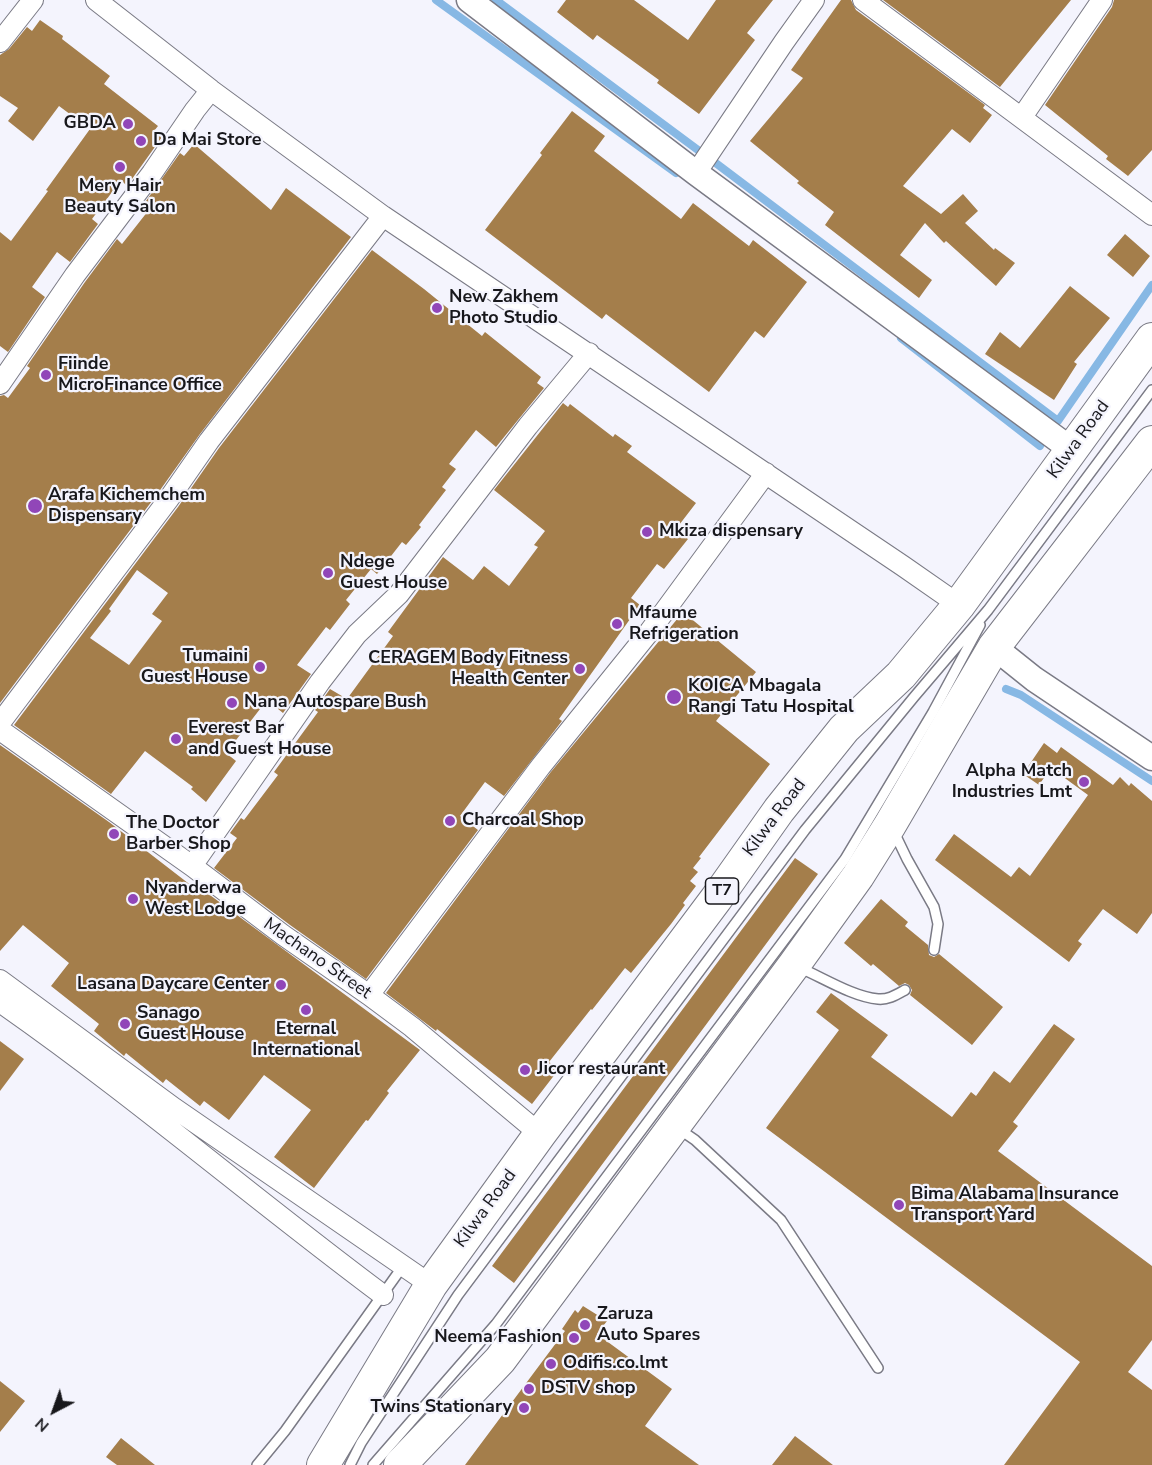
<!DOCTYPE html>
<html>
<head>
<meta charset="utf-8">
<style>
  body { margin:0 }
  #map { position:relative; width:1152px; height:1465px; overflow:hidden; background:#f4f4fd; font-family:"Nunito Sans",sans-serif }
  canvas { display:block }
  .north { position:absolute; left:24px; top:1381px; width:60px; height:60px; -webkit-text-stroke:4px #f4f4fd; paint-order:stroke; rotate:221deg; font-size:16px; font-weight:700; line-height:24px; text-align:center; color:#18181c }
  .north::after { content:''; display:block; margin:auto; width:21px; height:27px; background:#18181c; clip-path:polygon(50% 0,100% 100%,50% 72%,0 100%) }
</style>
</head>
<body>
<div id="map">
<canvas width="1152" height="1465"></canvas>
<div class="north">N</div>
</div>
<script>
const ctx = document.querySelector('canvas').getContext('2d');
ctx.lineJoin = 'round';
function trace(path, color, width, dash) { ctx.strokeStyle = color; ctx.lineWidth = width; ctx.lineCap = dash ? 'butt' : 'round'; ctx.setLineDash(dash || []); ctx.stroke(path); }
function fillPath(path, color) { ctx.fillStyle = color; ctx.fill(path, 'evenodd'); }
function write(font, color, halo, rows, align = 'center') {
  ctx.font = font + ' "Nunito Sans",sans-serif'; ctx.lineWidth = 4.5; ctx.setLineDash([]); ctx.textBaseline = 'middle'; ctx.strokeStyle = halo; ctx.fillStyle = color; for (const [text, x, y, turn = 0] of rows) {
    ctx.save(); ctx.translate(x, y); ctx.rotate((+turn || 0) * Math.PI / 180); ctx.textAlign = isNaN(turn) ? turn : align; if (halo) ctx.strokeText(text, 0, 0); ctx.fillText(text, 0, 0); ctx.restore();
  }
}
const stream = new Path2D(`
  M436,0L676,173
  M496,0L702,153
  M713,161L1058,421L1152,285
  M901,338L1040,446L1041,444
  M1006,689L1021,695L1152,781`);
const building = new Path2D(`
  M566,0H634L688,40L716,0H773L747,33L755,40L699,114L657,83L659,80L597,35L593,40L557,12Z
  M841,0H851L856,10L985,105L983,108L992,115L970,143L952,129L903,186L941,214L963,194L978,211L965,223L994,250L995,248L1015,263L996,286L946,241L944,243L925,223L900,255L932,280L919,298L825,225L834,212L797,183L799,181L750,141L803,78L791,70Z
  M883,0H1071L1000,87Z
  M1114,0H1152V150L1128,176L1106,159L1108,156L1045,105L1112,7Z
  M40,20L63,36L62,39L110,76L104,84L158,126L154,131L162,137L127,186L121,180L92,219L98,224L70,262L57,252L32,287L45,297L8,352L0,346V232L11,241L48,191L46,190L90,129L59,106L33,141L8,121L18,108L0,96V55L9,49L27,27L32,31Z
  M572,111L605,136L594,151L681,219L693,203L749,246L753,240L807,282L764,338L755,331L709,392L606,314L602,319L485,230L542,155L540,153Z
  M194,144L271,210L286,188L351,237L200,434L158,493L0,703V396L4,395L8,398L30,368L27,366L85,282L117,239L122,244L152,206L146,201L180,153L184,156Z
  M1125,234L1150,256L1133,277L1107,255Z
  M372,250L424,289L482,336L485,332L541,377L537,383L544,388L496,447L476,430L449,464L456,469L442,487L446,490L419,525L421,527L406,545L402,542L377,574L371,569L346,600L350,604L330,630L326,627L297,665L311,674L283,713L267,700L226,753L236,761L206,802L191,789L193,787L145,751L111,794L14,725L178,507L219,448ZM137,570L168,593L152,614L162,621L129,665L90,638L111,611L109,609Z
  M1070,286L1110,318L1074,362L1077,364L1054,400L985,354L1000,332L1020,348Z
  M563,403L568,407L570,404L613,437L615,434L632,446L627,452L696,503L676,529L688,539L664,569L657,564L631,598L640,605L559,719L562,721L504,796L485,782L460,816L478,830L366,979L290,925L214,868L237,838L230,833L241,818L244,820L278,775L274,772L318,712L315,710L330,689L347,699L393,636L388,632L443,557L473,580L484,566L509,586L538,547L534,545L545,531L494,490Z
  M683,612L756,672L716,721L770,764L699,857L701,858L693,868L698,872L690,881L696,886L683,903L685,905L671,924L631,973L625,968L592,1010L591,1009L549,1062L559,1069L532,1104L437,1029L436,1031L386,993L550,773Z
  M1044,743L1057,753L1061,747L1113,785L1120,777L1129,786L1131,783L1152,801V913L1137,934L1103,909L1078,941L1082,944L1069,962L935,860L954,834L1011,877L1019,867L1030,876L1088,795L1051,768L1039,785L1023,774Z
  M0,745L109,822L197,890L199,887L420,1050L387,1091L389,1093L368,1121L366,1120L314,1188L274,1157L311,1110L264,1075L229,1120L204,1101L200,1106L166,1079L163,1083L126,1053L124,1056L94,1031L99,1024L51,986L69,963L23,925L0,951Z
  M795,858L818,874L514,1283L492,1266Z
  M881,899L908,922L905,926L928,945L929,955L934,957L939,954L1003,1007L972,1045L910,995L912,990L909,985L905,983L899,986L873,964L871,966L844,943Z
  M831,993L888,1035L871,1057L952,1117L971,1092L976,1096L994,1071L1010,1083L1054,1024L1075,1039L1013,1122L1018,1126L998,1151L1152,1266V1340L1128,1372L1152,1390V1465H1004L1080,1362L766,1128L839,1030L816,1012Z
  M0,1041L24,1059L0,1091Z
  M583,1306L607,1321L597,1334L672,1389L645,1426L699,1465H465L565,1331L562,1329L575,1310L578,1313Z
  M0,1381L25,1401L0,1432Z
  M795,1436L833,1465H772Z
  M121,1438L155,1465H117L106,1457Z`);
const service = new Path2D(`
  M894,832L907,859L934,907L938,924L934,950
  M798,967C822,977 853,997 878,999C888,1000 896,995 905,990
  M679,1129L695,1140L781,1220L878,1368
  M257,1465L285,1431L403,1266
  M350,1465L361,1443L458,1295L805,830L914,697L988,610L1152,390
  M373,1465L496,1324L845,859L933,712L980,625`);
const minor = new Path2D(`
  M96,0L211,90L383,216L903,566L959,605
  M863,0L1152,215
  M0,42L33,0
  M1022,117L1102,0
  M696,173L784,42L814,0
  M0,384L75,275L152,173L195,110L211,90
  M0,723L168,500L209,441L383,216
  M0,730L192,866L283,935L369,995L412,1027L540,1134
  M192,866L320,682L357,634L399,594L528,426L589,353
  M0,980L174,1108L431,1285
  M369,995L541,766L650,631L766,473
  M0,1002C132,1094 254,1199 383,1295`);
const tertiary = new Path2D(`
  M469,0L696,173L1072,450
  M994,647L1034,679L1152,758`);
const trunk = new Path2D(`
  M323,1465L431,1285L540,1134L716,899L779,810L844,729L901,675L959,605L1152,339
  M400,1465L500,1360L794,965L858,876L890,825L994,647L1152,442`);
const markers = [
  [128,124,6,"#9146b8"],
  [141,141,6,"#9146b8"],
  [120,167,6,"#9146b8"],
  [437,308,6,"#9146b8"],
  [46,375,6,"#9146b8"],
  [35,506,8,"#9146b8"],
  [647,532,6,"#9146b8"],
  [328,573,6,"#9146b8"],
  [617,624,6,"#9146b8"],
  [260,667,6,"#9146b8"],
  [580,669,6,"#9146b8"],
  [674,697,8,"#9146b8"],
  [232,703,6,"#9146b8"],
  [176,739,6,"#9146b8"],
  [1084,782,6,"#9146b8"],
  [450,821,6,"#9146b8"],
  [114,834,6,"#9146b8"],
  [133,899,6,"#9146b8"],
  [281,985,6,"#9146b8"],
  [306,1010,6,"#9146b8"],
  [125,1024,6,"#9146b8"],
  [525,1070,6,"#9146b8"],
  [899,1205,6,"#9146b8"],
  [585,1325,6,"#9146b8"],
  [574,1338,6,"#9146b8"],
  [551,1364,6,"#9146b8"],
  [529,1389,6,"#9146b8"],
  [524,1408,6,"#9146b8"]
];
const shields = [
  [722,891,33]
];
const shieldNames = [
  ["T7",722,891]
];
const poiNames = [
  ["GBDA",116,124,"right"],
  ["Da Mai Store",153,141],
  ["Mery Hair",120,187,"center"],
  ["Beauty Salon",120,208,"center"],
  ["New Zakhem",449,298],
  ["Photo Studio",449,319],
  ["Fiinde",58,365],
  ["MicroFinance Office",58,386],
  ["Arafa Kichemchem",48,496],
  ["Dispensary",48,517],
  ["Mkiza dispensary",659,532],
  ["Ndege",340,563],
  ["Guest House",340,584],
  ["Mfaume",629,614],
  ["Refrigeration",629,635],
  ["Tumaini",248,657,"right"],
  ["Guest House",248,678,"right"],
  ["CERAGEM Body Fitness",568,659,"right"],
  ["Health Center",568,680,"right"],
  ["KOICA Mbagala",688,687],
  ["Rangi Tatu Hospital",688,708],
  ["Nana Autospare Bush",244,703],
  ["Everest Bar",188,729],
  ["and Guest House",188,750],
  ["Alpha Match",1072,772,"right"],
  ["Industries Lmt",1072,793,"right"],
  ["Charcoal Shop",462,821],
  ["The Doctor",126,824],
  ["Barber Shop",126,845],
  ["Nyanderwa",145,889],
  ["West Lodge",145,910],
  ["Lasana Daycare Center",269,985,"right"],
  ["Sanago",137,1014],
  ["Guest House",137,1035],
  ["Eternal",306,1030,"center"],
  ["International",306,1051,"center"],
  ["Jicor restaurant",537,1070],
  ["Bima Alabama Insurance",911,1195],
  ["Transport Yard",911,1216],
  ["Zaruza",597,1315],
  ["Auto Spares",597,1336],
  ["Neema Fashion",562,1338,"right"],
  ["Odifis.co.lmt",563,1364],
  ["DSTV shop",541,1389],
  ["Twins Stationary",512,1408,"right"]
];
const streetNames = [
  ["Kilwa Road",1079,440,-54],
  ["Kilwa Road",775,818,-53],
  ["Machano Street",317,959,35],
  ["Kilwa Road",486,1209,-54]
];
trace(stream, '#87b8e4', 8);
fillPath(building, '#a47e4b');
trace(service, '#7a7a85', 12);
trace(minor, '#7a7a85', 22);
trace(tertiary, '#7a7a85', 27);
trace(trunk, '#7a7a85', 34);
trace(service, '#fff', 9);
trace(minor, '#fff', 20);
trace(tertiary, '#fff', 24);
trace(trunk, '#fff', 32);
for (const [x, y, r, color] of markers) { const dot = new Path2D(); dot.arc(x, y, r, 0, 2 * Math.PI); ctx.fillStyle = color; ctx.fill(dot); trace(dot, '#f4f4fd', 2); }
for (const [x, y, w] of shields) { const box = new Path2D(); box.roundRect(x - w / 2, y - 13, w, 26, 4.5); ctx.fillStyle = '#f4f4fd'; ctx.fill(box); trace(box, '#18181c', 1.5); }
write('bold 16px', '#18181c', null, shieldNames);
write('bold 18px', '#18181c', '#f4f4fd', poiNames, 'left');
write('18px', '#18181c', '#f4f4fd', streetNames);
</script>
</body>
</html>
